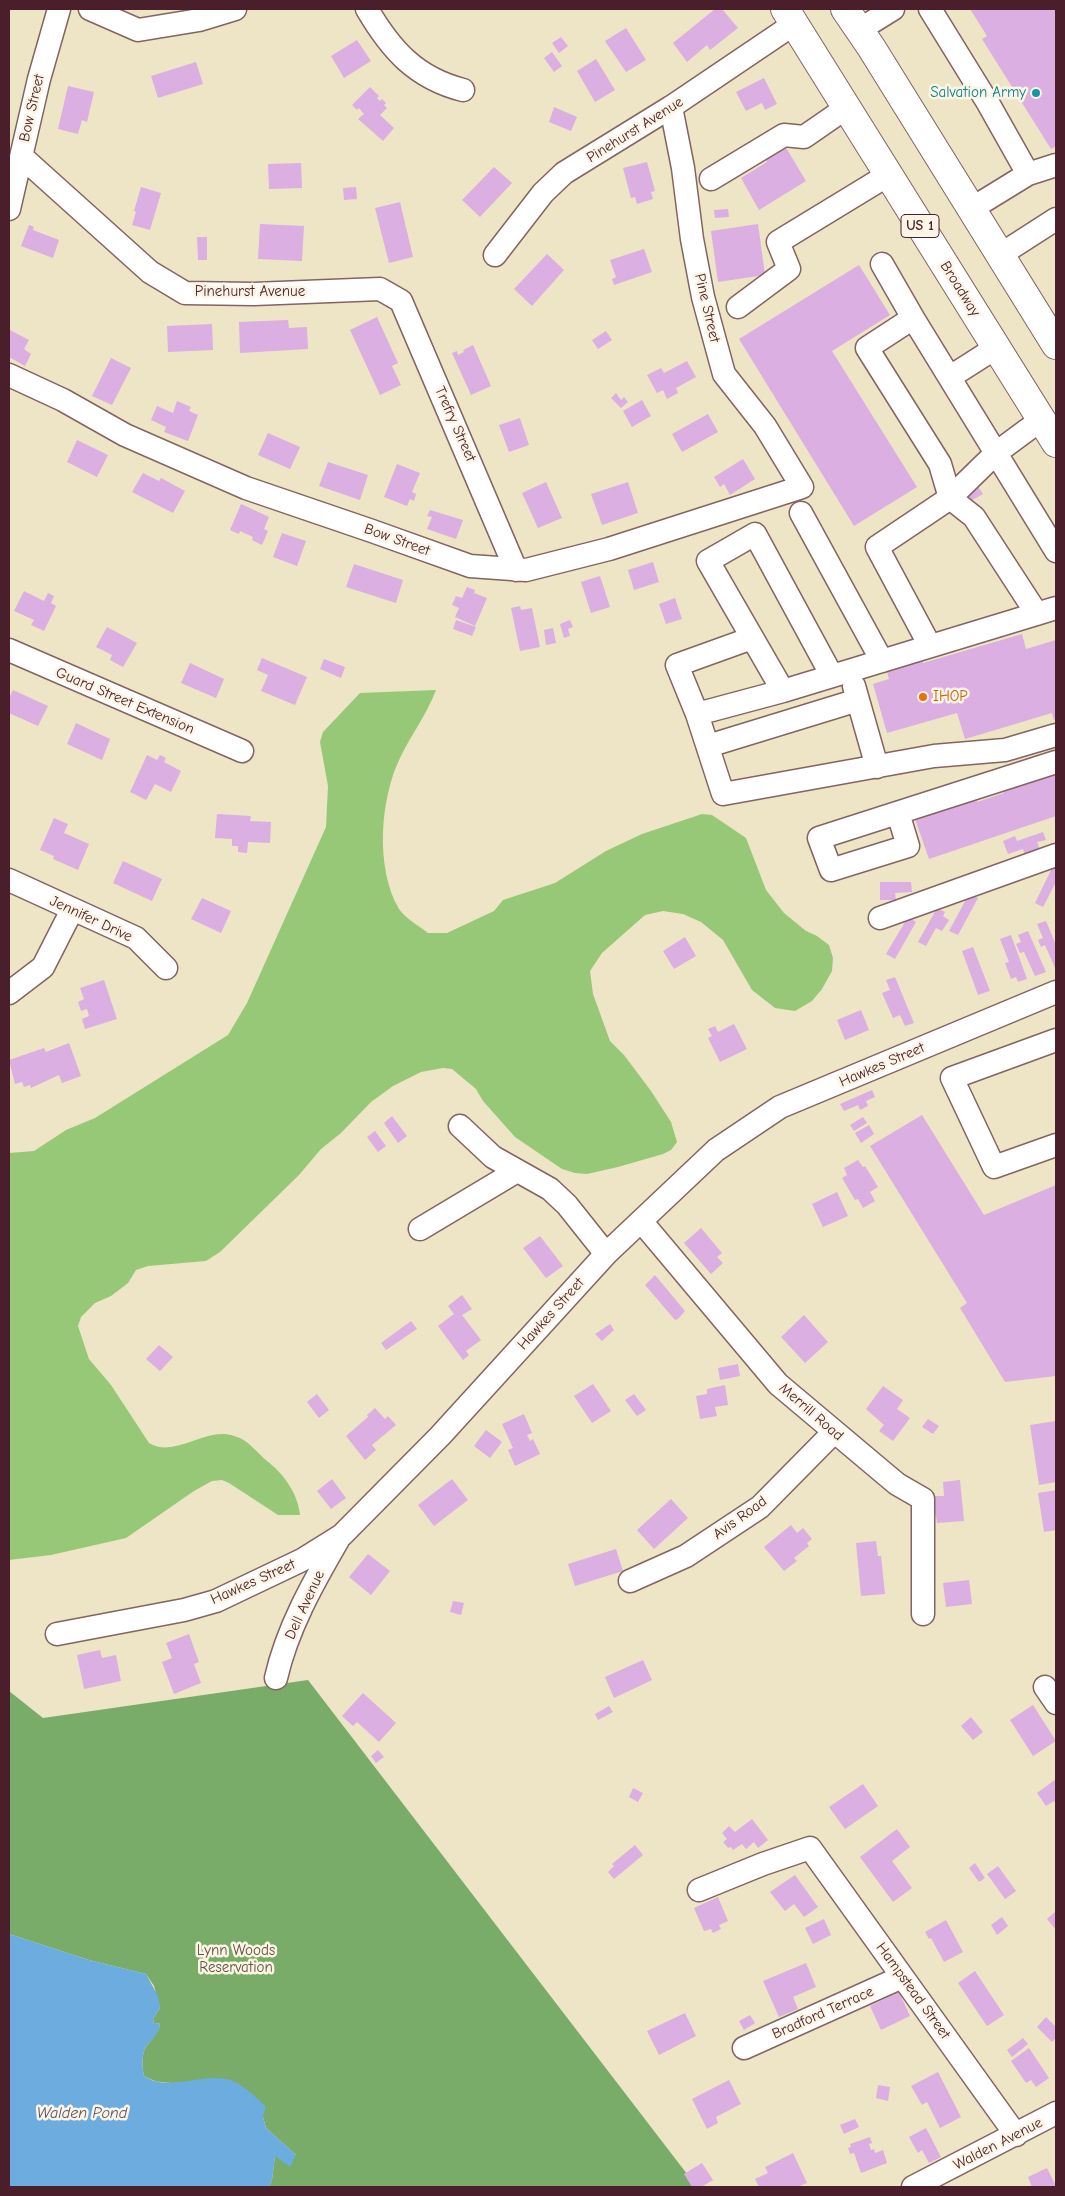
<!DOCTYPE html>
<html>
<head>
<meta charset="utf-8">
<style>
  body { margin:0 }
  #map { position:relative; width:1065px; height:2196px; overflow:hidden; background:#ede5c5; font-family:"Comic Neue",sans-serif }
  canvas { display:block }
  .frame { position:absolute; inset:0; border:10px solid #4a1f2b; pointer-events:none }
</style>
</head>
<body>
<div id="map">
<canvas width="1065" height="2196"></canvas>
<div class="frame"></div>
</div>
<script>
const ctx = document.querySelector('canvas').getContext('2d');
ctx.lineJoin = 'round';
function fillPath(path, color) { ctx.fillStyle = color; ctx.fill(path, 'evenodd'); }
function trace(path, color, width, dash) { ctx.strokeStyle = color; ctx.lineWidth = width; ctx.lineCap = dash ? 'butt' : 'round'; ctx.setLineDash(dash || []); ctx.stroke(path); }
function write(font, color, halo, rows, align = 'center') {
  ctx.font = font + ' "Comic Neue",sans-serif'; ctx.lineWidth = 5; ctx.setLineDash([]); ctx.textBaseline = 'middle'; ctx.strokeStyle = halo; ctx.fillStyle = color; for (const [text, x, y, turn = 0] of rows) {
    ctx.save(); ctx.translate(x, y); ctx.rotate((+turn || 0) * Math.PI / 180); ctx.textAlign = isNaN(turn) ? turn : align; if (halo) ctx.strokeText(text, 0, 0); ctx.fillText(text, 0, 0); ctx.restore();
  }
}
const green = new Path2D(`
  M436,690C427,714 411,735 400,758C380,799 375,868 399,909C405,918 419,926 428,933H447L494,911L503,900L555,883L606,851L642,834L702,814L712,815L746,838L766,890L784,913L806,931L817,936L829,945L833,958L832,971L822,989L812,1001L795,1011L775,1008L752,990L723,940L701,922L683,914L663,911L645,915L602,953L590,971L593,994L610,1041L624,1055L651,1091L671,1122L677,1142L671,1150L663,1154L618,1167L587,1174L575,1173L562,1169L515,1137L483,1101L476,1089L452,1069L443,1068L421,1072L393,1086L371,1102L341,1133L321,1149L299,1175L220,1252L206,1261L148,1266L136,1270L128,1283L111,1296L95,1303L81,1317L78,1326L89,1359L111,1385L149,1443C175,1459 206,1426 234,1436C249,1440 256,1452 267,1461C284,1474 298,1494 300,1515H278L229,1483L222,1480L212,1481L194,1491L126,1538L51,1555L9,1560V1153L34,1151L66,1130L95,1118L228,1035L247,1003L326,827L328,786L320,742L323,732L360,693Z`);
const forest = new Path2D(`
  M308,1680L697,2187H269L272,2180L275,2156L296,2155L266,2128L263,2117L222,2080C197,2078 166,2090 144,2076C142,2066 141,2052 148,2044C153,2038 160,2031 160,2023L154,2024L153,2019L160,2008L154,1986L146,1974L89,1960L9,1934V1691L43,1718Z`);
const water = new Path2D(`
  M9,1934L89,1960L146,1974L158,1996L160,2008L153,2019L154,2024L160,2023C160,2031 154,2038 148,2044C141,2052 142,2066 144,2076C171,2094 206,2069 235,2082C247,2088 257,2098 266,2107L263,2117L266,2128L296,2155L290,2167L275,2156L272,2180L269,2187H9Z`);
const building = new Path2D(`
  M715,9H722L738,28L710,50L707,45L687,62L673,43Z
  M970,9H1056V146L1051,149L982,39L987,36Z
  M626,28L646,60L626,72L605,41Z
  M561,37L568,46L559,53L552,43Z
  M357,40L371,61L344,78L331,56Z
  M552,52L562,66L554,72L544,58Z
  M596,59L615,90L595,102L577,71Z
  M196,62L203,84L158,98L151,76Z
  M764,78L777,104L765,110L762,103L746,111L736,92Z
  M68,86L94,92L87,122L82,120L78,134L58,129Z
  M370,87L379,96L377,98L380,101L382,99L386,103L384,105L387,108L380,115L394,128L383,141L358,119L364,114L359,108L357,110L352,105Z
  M554,107L577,117L571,131L549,122Z
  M785,146L806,181L759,210L741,178L767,162L765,159Z
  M647,162L655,191L651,192L653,199L637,204L635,197L631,198L623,168Z
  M301,163L302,188L269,189L268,164Z
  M494,167L512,183L480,217L462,200Z
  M141,187L161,193L150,230L132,225L136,212L134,211Z
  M356,187L357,199L344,200L343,188Z
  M400,202L413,257L389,263L375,208Z
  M728,209L729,217L715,218L714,210Z
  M260,224L304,226L302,261L258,259Z
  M758,224L765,275L718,282L711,231Z
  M29,225L34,227L33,230L59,240L53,258L21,246Z
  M197,237H207V260H198Z
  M644,249L652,272L614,285L612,279L616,277L610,260Z
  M547,254L564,270L532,306L514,289Z
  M859,265L890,315L832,351L917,487L854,526L739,339Z
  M377,317L398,363L392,366L401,385L380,395L350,330Z
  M288,320L289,328L307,327L308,349L240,353L239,322Z
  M212,324L213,350L168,352L167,326Z
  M10,330L29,340L24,349L31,354L25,366L9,357Z
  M606,331L612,340L598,349L592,340Z
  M473,345L491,386L471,395L452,353L457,351L458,355L464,352L463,350Z
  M111,358L131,368L112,405L92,396Z
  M687,361L696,377L676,388L678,393L667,399L663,390L657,393L647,375L661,368L664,373Z
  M616,393L621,400L624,397L628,402L621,408L611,398Z
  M642,400L651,416L632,427L623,411Z
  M177,401L191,407L189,411L198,415L188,441L164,432L166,427L151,420L157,406L173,413Z
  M708,414L718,432L682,452L672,434Z
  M520,418L529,445L509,452L499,425Z
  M268,433L300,447L290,469L258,455Z
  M77,440L108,455L97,477L67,462Z
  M743,459L755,479L730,495L724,484L720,487L714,477Z
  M328,462L368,475L360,500L319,486Z
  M397,464L420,473L412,492L416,494L414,501L410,499L407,506L384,497Z
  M143,473L159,481L161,478L185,491L173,513L132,492Z
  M546,482L562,518L538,528L522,493Z
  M628,482L638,513L602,525L591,494Z
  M977,485L983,494L967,503L961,493Z
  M241,504L269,517L264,529L268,531L262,545L252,540L253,537L240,531L239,534L230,530Z
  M430,510L463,520L456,539L427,529L432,517L427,516Z
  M282,533L306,541L297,566L273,557Z
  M653,562L659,582L634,590L628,570Z
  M354,564L403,580L396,603L346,587Z
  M600,576L610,607L591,613L581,582Z
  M467,587L475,590L474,593L487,598L475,626L455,617L459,608L452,605L456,596L462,598Z
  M24,591L44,601L48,593L54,596L51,603L56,606L44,631L31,625L34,620L14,611Z
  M675,598L682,619L666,624L659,604Z
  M520,606L521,610L532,608L540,647L520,651L511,608Z
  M456,620L476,627L472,636L453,629Z
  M570,620L573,627L568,629L570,636L564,638L560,624Z
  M107,627L137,643L123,667L110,660L112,655L96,647Z
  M553,628L556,643L546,645L544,630Z
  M1022,634L1026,649L1056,640V719L1054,720L1052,713L965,739L957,713L887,733L873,684L889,679L886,668L921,658L923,663Z
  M262,658L307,677L295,705L261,691L268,675L257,670Z
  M324,659L345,667L341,678L320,669Z
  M190,663L224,679L216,698L181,683Z
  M13,690L48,706L38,726L9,713V698Z
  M76,723L110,739L102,760L67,744Z
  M147,755L157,760L160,755L166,758L164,762L181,771L171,792L155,784L146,800L130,792Z
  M1056,771V816L929,859L915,819L976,798L977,802L1004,793L1002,789Z
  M217,814L251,816L250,821L271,822L270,843L248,842L247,853L238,852V846H232V839L215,838Z
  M54,818L68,824L64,833L89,844L78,870L53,859L54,856L40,850Z
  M1043,832L1046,840L1037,842L1040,850L1025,856L1023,849L1008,854L1003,841L1015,836L1017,841Z
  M123,861L162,879L152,901L113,883Z
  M1053,866L1056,868V882L1043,907L1035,903Z
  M880,882H911L912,892L895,893L896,900H880Z
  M969,894L978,898L958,935L949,931Z
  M202,898L231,911L221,933L191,919Z
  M937,908L945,912L943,916L949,920L942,931L936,928L926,946L918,942Z
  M908,917L916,922L895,959L886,954Z
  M1046,921L1056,945L1055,968L1045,945L1041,947L1038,940L1043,938L1037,924Z
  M1028,931L1046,972L1035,976L1024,952L1020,953L1016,944L1021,942L1018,935Z
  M1011,935L1027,979L1018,982L1016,977L1011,979L1005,963L1009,962L1000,939Z
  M685,937L696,956L674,969L663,951Z
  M973,947L990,991L978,995L962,951Z
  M895,977L914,1023L905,1026L900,1015L893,1018L882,993L890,990L886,980Z
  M104,980L117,1019L85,1029L82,1019L89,1016L87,1009L81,1011L78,1002L84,999L80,988Z
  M861,1010L869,1030L845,1040L837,1020Z
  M734,1024L747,1049L720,1062L708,1038L712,1036L708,1029L715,1026L718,1032Z
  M69,1043L81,1076L62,1083L59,1075L31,1088L30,1085L24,1087L22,1082L15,1084L9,1060L44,1048L46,1052Z
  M872,1090L875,1097L866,1101L868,1106L860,1110L858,1105L844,1111L840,1104Z
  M922,1115L984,1215L1056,1185V1376L1005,1382L960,1308L967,1303L870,1146Z
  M392,1116L407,1136L398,1143L384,1123Z
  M863,1117L867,1123L854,1131L850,1125Z
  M869,1125L874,1134L861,1143L855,1133Z
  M375,1131L386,1146L378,1152L367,1137Z
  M858,1160L863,1167L865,1166L878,1187L870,1192L875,1201L863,1208L858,1199L855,1200L842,1178L847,1175L844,1168Z
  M837,1192L848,1216L823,1227L812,1204Z
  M701,1228L722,1253L717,1257L723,1263L711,1274L684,1243Z
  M540,1236L563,1266L546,1278L523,1248Z
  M655,1275L685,1311L678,1319L675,1320L645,1285Z
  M462,1295L472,1309L462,1315L481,1340L466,1351L469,1355L463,1360L438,1326L454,1314L448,1306Z
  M804,1315L828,1342L805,1363L781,1337Z
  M411,1321L417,1329L386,1350L381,1343Z
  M610,1324L614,1330L602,1341L595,1334Z
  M159,1345L173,1357L160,1371L146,1359Z
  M738,1364L740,1376L720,1380L718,1368Z
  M593,1384L611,1411L592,1423L574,1396Z
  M725,1385L728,1405L715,1407L717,1416L700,1419L696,1396L707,1394V1389Z
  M883,1386L903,1400L897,1409L910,1418L893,1441L879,1431L884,1425L866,1409Z
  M317,1394L329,1410L319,1418L307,1402Z
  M634,1394L646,1410L637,1416L625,1400Z
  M375,1408L385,1419L388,1416L396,1425L372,1445L376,1450L365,1460L346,1436L368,1417L367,1415Z
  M524,1414L532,1433L527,1435L530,1441L533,1439L540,1454L515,1466L508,1450L513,1448L502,1424Z
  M928,1419L939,1426L933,1434L922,1427Z
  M1056,1421V1482L1039,1485L1030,1425Z
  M486,1430L502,1442L490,1458L474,1446Z
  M332,1479L346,1498L331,1509L317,1491Z
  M452,1479L468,1500L434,1526L418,1505Z
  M960,1480L964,1521L937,1523L936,1515H931V1511H935L934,1496H944L943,1482Z
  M1056,1490V1530L1044,1532L1038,1493Z
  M671,1499L688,1518L654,1549L637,1530Z
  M791,1525L797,1533L803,1528L812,1539L807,1543L809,1546L794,1558L797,1561L784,1571L764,1547Z
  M876,1541L878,1556H881L885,1594L861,1596L856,1543Z
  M616,1549L623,1571L575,1586L568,1564Z
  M368,1554L390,1571L371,1595L349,1577Z
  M969,1580L972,1604L946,1607L943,1583Z
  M453,1601L464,1603L461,1615L450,1612Z
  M189,1634L199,1662L194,1664L201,1683L174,1694L162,1662L172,1658L166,1643Z
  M100,1650L102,1658L116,1655L121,1681L84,1689L77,1655Z
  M643,1660L652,1680L614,1698L605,1677Z
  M363,1693L396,1723L379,1742L357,1722L353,1726L342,1716Z
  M1033,1705L1056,1741L1033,1756L1010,1720Z
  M609,1706L613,1712L598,1720L595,1714Z
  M971,1717L983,1732L973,1740L961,1726Z
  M378,1750L384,1757L376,1763L371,1756Z
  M1056,1779V1805L1054,1801L1046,1806L1037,1793Z
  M863,1784L878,1806L845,1829L829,1807Z
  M633,1788L643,1793L638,1802L629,1797Z
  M752,1819L768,1840L758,1848L754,1842L746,1849L742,1844L733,1850L731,1847L728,1848L723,1842L727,1839L722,1833L729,1826L735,1832Z
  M897,1829L910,1847L892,1861L912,1888L893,1902L860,1857Z
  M635,1845L643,1855L614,1879L608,1872L614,1866L612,1864Z
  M975,1863L985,1878L979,1882L969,1868Z
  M998,1866L1016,1891L1005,1899L987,1874Z
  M795,1875L818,1907L804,1917L794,1904L785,1911L770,1892Z
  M718,1897L728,1921L719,1925L721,1929L713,1933L711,1929L704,1931L694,1908Z
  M1056,1911V1930L1047,1919Z
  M1002,1917L1008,1926L997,1935L991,1925Z
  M824,1919L831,1935L813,1944L805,1928Z
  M946,1920L963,1952L944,1962L931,1938L929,1939L925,1932Z
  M806,1963L816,1987L793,1997L798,2009L779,2017L763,1981Z
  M975,1971L1004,2015L987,2026L958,1983Z
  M899,1992L910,2016L881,2030L870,2006Z
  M685,2013L696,2036L659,2055L647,2031Z
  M750,2015L755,2023L744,2030L739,2021Z
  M1046,2017L1056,2027V2038L1052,2042L1037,2027Z
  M1023,2038L1028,2044L1012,2057L1007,2050Z
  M1029,2048L1049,2078L1036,2087L1031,2080L1026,2083L1011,2061Z
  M938,2072L961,2117L940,2128L927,2102L922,2105L911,2086Z
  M729,2080L741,2104L716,2117L718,2123L707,2129L692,2099Z
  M878,2085L890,2087L888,2101L876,2098Z
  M855,2119L859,2127L844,2134L840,2125Z
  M926,2128L941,2157L929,2163L922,2150L918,2153L909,2137Z
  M870,2137L872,2143L869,2144L871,2150L874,2149L875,2153L883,2150L887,2163L861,2173L854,2153L850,2154L848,2148L851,2147L850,2144Z
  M793,2153L807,2183L797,2187H759L755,2179L768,2173L765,2167Z
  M702,2163L713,2180L701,2187H692L684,2174Z
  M1047,2168L1056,2186L1032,2187L1028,2177Z`);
const minor = new Path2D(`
  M90,9L138,30L199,20L235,9
  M367,9C391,50 416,78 463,90
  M930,9L988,103L1028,174
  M859,30L893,9
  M21,156L150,272L185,293L254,294L380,289L401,301L516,570
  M711,179L784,135L804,137L846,108
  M9,209L39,79L59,9
  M971,209L1028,174L1056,165
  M495,255L543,193L564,173L671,107L794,24
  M1000,255L1056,219
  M882,264L913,318L867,348L940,464L950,498L974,517L1037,614
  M738,307L789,269L778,242L888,175
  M913,318L1056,551
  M9,375L63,400L125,435L246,488L372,531L470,566L526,570L609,549L802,487L765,426L724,374L703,297L692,239L683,168L671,107
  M950,377L997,347
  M801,513L882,661
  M1056,608L783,691L697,714L723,794L934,756L1005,750L1056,735
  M930,646L877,547L950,498L996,453L1042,419
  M9,650L242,751
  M854,686L877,767
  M783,691L708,561L755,534L832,676
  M697,714L677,665L752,638
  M708,746L858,700
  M898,813L908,846L831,870L819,838L1056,762
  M9,880L136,938L166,968
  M880,918L1056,855
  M9,993L43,967L72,910
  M1056,1040L952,1078L994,1167L1056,1145
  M460,1126L493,1157L550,1189L567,1205L606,1254
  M641,1221L778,1384L897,1484L923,1499V1614
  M420,1229L517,1171
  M630,1581L686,1556L760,1507L833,1433
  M57,1634L184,1610L216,1601L302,1560L342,1535L440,1436L606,1254L716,1150L780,1107L1056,992
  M276,1678C287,1629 313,1583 338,1540
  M1045,1687L1056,1703
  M699,1890L763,1864L810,1848L1016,2135
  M744,2048L902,1977
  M913,2187L1056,2113`);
const highway = new Path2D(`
  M785,9L1056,443
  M845,9L871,47L1056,345`);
const markers = [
  [1036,93,5,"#0f9aa8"],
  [923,697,5,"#e8710a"]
];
const shields = [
  [920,226,38]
];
const shieldNames = [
  ["US 1",920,226]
];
const cultureNames = [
  ["Salvation Army",1026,93]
];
const streetNames = [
  ["Bow Street",32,108,-77],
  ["Pinehurst Avenue",635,130,-32],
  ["Broadway",960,289,58],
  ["Pinehurst Avenue",250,292],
  ["Pine Street",707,308,77],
  ["Trefry Street",455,424,66],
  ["Bow Street",397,540,20],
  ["Guard Street Extension",125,701,23],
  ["Jennifer Drive",91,919,25],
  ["Hawkes Street",882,1065,-23],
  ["Hawkes Street",551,1314,-48],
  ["Merrill Road",811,1412,41],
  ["Avis Road",740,1518,-36],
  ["Hawkes Street",253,1582,-24],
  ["Dell Avenue",305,1605,-65],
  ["Hampstead Street",913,1991,54],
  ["Bradford Terrace",823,2013,-24],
  ["Walden Avenue",998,2144,-27]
];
const foodNames = [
  ["IHOP",933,697]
];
const parkNames = [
  ["Lynn Woods",236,1951],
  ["Reservation",236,1968]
];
const waterNames = [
  ["Walden Pond",82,2113]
];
fillPath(green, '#97c877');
fillPath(forest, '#79ac68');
fillPath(water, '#6cacdf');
fillPath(building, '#dbafe2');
trace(minor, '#836461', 25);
trace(highway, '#836461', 30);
trace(minor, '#fff', 22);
trace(highway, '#fff', 28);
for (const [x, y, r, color] of markers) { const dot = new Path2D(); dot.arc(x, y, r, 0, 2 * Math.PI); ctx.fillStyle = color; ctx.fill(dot); trace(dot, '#fcf5e5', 2); }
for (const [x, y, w] of shields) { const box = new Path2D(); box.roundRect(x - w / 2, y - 11.5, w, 23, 4); ctx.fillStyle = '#fcf5e5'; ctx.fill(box); trace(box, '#4a1f2b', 1); }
write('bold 14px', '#4a1f2b', null, shieldNames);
write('15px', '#0d838f', '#fcf5e5', cultureNames, 'right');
write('15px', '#4a1f2b', '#fcf5e5', streetNames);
write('15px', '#c56008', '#fcf5e5', foodNames, 'left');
write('15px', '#615242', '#fcf5e5', parkNames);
write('italic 16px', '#56506a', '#fcf5e5', waterNames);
</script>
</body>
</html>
